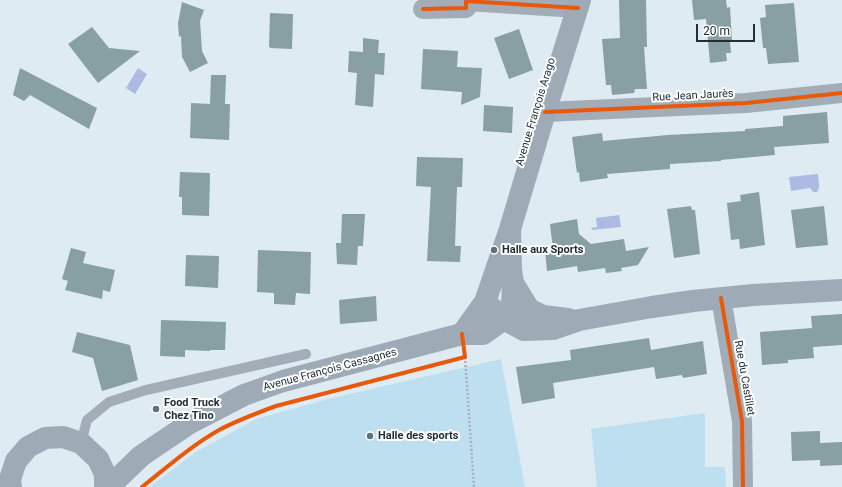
<!DOCTYPE html>
<html>
<head>
<meta charset="utf-8">
<style>
  body { margin:0 }
  #map { position:relative; width:842px; height:487px; overflow:hidden; background:#deebf2; font-family:Roboto,sans-serif }
  canvas { display:block }
  .scale { position:absolute; left:696px; top:24px; width:59px; height:18px; box-sizing:border-box; border:2px solid #203037; border-top:0; padding-left:5px; font-size:12px; line-height:14px; white-space:nowrap; color:#203037; -webkit-text-stroke:3px #fff; paint-order:stroke }
</style>
</head>
<body>
<div id="map">
<canvas width="842" height="487"></canvas>
<div class="scale">20 m</div>
</div>
<script>
const ctx = document.querySelector('canvas').getContext('2d');
ctx.lineJoin = 'round';
function fillPath(path, color) { ctx.fillStyle = color; ctx.fill(path, 'evenodd'); }
function trace(path, color, width, dash) { ctx.strokeStyle = color; ctx.lineWidth = width; ctx.lineCap = dash ? 'butt' : 'round'; ctx.setLineDash(dash || []); ctx.stroke(path); }
function write(font, color, halo, rows, align = 'center') {
  ctx.font = font + ' Roboto,sans-serif'; ctx.lineWidth = 4; ctx.setLineDash([]); ctx.textBaseline = 'middle'; ctx.strokeStyle = halo; ctx.fillStyle = color; for (const [text, x, y, turn = 0] of rows) {
    ctx.save(); ctx.translate(x, y); ctx.rotate((+turn || 0) * Math.PI / 180); ctx.textAlign = isNaN(turn) ? turn : align; if (halo) ctx.strokeText(text, 0, 0); ctx.fillText(text, 0, 0); ctx.restore();
  }
}
const green = new Path2D(`
  M501,359L525,487H150L194,453L256,419L328,399Z
  M705,413V467H725L726,487H597L591,429Z`);
const water = new Path2D(`
  M138,68L147,74L135,94L126,88Z
  M818,174C818,179 821,188 817,192H813L810,188L791,191L789,177Z
  M619,215L621,227L592,230L591,228L597,227L596,218Z`);
const building = new Path2D(`
  M619,0H646L647,47H644L647,89H635L634,93L612,95L611,85H606L602,39L620,38Z
  M692,0H726L727,8L730,7L732,41L730,42L731,53H726L727,61L710,63L706,19L694,20Z
  M182,2L204,10L200,21L202,51L208,63L190,72L182,57L181,36L179,37L178,23Z
  M794,3L799,62L768,64L766,48H763L760,18L766,17L765,5Z
  M270,13L293,14L292,49L270,48V47H269Z
  M92,27L109,48L140,51L98,83L68,44Z
  M519,29L533,70L509,79L494,38Z
  M363,38L379,40L378,53H385L384,75L375,74L373,107L355,105L357,73L348,72L349,51L363,52Z
  M423,49L458,51L457,67L482,68L480,97L461,105L462,92L421,89Z
  M20,68L97,108L89,129L30,95L24,101L13,95Z
  M211,75H226L225,104H230L229,140L190,138L191,103L210,104Z
  M484,105L513,107L512,133L483,131Z
  M827,112L829,143L774,147L775,155L721,160V161L670,164V169L607,174L608,178L580,182L579,172L577,173L572,137L602,133L603,141L668,135L745,131V129L783,126V116Z
  M417,157L463,158L462,187H457L455,246H461L460,262L427,261L431,187L416,186Z
  M180,172L210,173L209,216L182,215V197H179Z
  M759,192L765,245L740,249L739,239L731,240L727,203L741,201L740,195Z
  M691,206L692,210H695L700,254L674,258L667,209Z
  M824,206L828,245L796,248L791,210Z
  M342,214H365L363,246H358L357,265L337,264L336,243H341Z
  M577,219L579,234L591,244L624,239L626,251L649,247L638,265L621,268L622,271L606,273L605,268L578,272L577,266L547,271L545,251L553,249L550,224Z
  M71,248L86,252L83,263L115,270L110,292L103,290L102,299L65,290L68,281L62,279Z
  M258,250L311,252L310,294L296,293L295,305L274,304V293L257,292Z
  M186,255L219,256L218,288L185,286Z
  M376,296L377,321L340,324L339,300Z
  M842,314V345L813,347L814,358L788,360V363L762,365L760,332L812,328L811,316Z
  M161,320L226,322L225,350H210V351L185,350V357L160,356Z
  M77,332L130,345L138,380L102,391L93,358L72,352Z
  M649,338L651,350L703,341L707,374L683,378L682,375L656,379L654,367L553,383L555,398L522,404L516,367L571,360L570,350Z
  M820,431V443L842,442V465L820,466V460L792,461L791,432Z`);
const path = new Path2D(`
  M465,357L474,487`);
const service = new Path2D(`
  M81,443L87,420L109,402L146,390L306,354`);
const minor = new Path2D(`
  M423,9L466,8V1L578,8
  M545,112L746,103L842,93
  M721,298L742,421L743,487`);
const secondary = new Path2D(`
  M513,283L529,309L543,316L568,319
  M485,302L504,319L524,330L553,329L579,320L652,307L693,301L753,295L842,290
  M462,334L485,302L510,229L545,112L580,0
  M11,487L10,479L16,461L28,447L45,438L63,437L81,443L98,459L105,474V487
  M109,487L141,456L190,423L244,395L283,381L462,334H483L504,319L512,305L513,283L511,270L510,229`);
const cycleway = new Path2D(`
  M423,9L466,8V1L578,8
  M545,112L746,103L842,93
  M721,298L742,421L743,487
  M142,487C167,467 191,446 219,430C238,420 257,413 276,406L465,357L462,334`);
const markers = [
  [494,250,4,"#627178"],
  [156,409,4,"#627178"],
  [370,436,4,"#627178"]
];
const streetNames = [
  ["Rue Jean Jaurès",693,96,-3],
  ["Avenue François Arago",536,112,-73],
  ["Avenue François Cassagnes",330,370,-15],
  ["Rue du Castillet",744,378,80]
];
const poiNames = [
  ["Halle aux Sports",502,250],
  ["Food Truck",164,403],
  ["Chez Tino",164,416],
  ["Halle des sports",378,436]
];
fillPath(green, '#bedfef');
fillPath(water, '#adbae3');
fillPath(building, '#889fa4');
trace(path, '#a7b1ba', 2.5, [2, 2]);
trace(service, '#a2adb7', 10);
trace(minor, '#a2adb7', 20);
trace(secondary, '#9eabb6', 22);
trace(cycleway, '#e8590c', 4);
for (const [x, y, r, color] of markers) { const dot = new Path2D(); dot.arc(x, y, r, 0, 2 * Math.PI); ctx.fillStyle = color; ctx.fill(dot); trace(dot, '#fff', 1.5); }
write('11px', '#203037', '#fff', streetNames);
write('bold 11px', '#203037', '#fff', poiNames, 'left');
</script>
</body>
</html>
